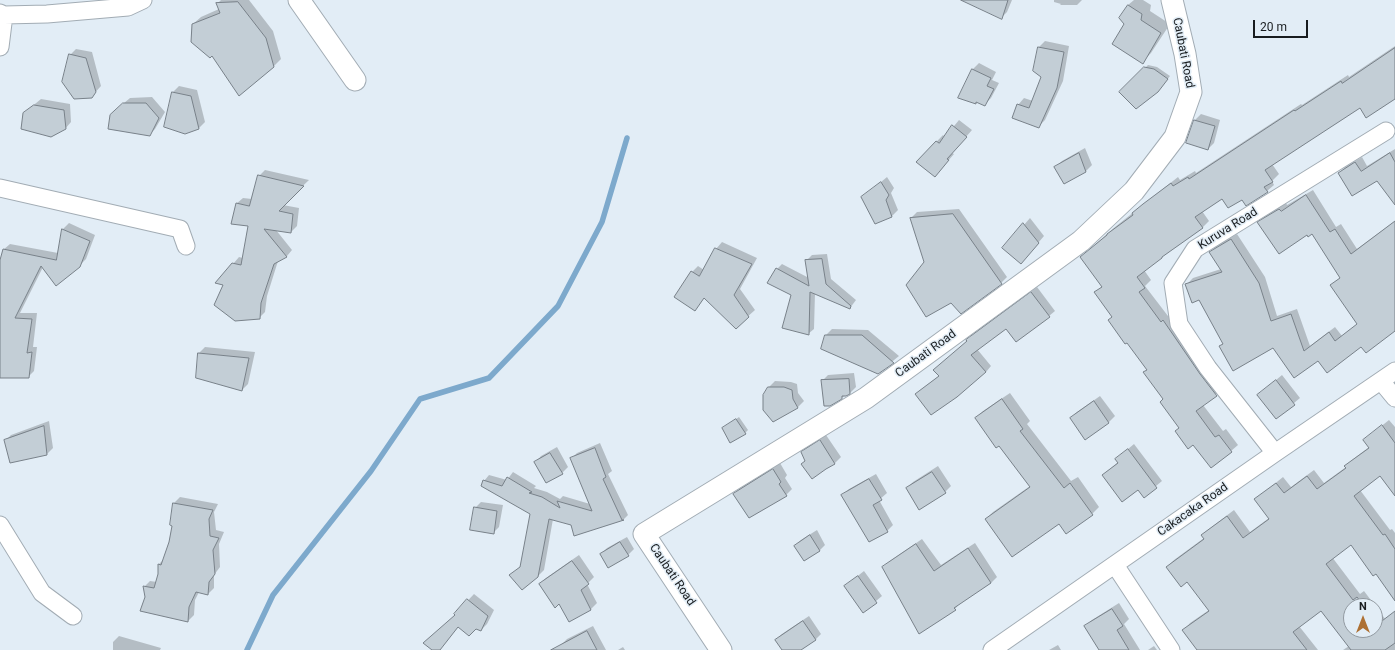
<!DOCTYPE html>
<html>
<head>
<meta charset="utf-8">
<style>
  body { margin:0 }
  #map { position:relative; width:1395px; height:650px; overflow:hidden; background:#e2edf6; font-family:Roboto,sans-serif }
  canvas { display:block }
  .north { position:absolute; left:1343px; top:598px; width:40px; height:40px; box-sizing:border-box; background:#e2edf6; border:1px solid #9199a0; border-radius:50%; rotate:0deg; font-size:11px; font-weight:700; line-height:16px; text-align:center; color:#181c1f }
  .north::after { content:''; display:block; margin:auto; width:14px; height:18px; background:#ad7033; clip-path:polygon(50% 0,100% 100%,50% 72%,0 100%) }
  .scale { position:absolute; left:1253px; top:20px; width:55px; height:18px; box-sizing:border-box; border:2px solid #181c1f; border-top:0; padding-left:5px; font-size:12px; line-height:14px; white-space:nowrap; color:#181c1f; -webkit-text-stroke:3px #e2edf6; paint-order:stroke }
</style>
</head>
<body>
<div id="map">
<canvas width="1395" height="650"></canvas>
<div class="north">N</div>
<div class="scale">20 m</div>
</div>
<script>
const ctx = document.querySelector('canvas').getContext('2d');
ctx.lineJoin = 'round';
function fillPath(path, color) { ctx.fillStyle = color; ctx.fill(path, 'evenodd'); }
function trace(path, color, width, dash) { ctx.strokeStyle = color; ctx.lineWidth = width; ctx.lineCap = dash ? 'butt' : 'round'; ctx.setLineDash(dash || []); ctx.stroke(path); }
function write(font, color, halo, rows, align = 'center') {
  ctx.font = font + ' Roboto,sans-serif'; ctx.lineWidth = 3; ctx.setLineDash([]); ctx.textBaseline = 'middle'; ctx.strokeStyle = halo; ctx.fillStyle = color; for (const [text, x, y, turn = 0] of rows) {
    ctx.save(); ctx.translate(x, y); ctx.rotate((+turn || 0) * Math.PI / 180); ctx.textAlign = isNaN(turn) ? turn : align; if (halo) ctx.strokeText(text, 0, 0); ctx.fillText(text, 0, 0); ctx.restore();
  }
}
const shadow = new Path2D(`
  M221,0H249L273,31L281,59L273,67L193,24L201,17L219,9L217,4Z
  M979,0H1012L1007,12L1001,18Z
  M1054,0H1082L1077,5H1060L1061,4L1054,2Z
  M1134,0H1143L1151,5L1150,11L1170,24L1151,53L1142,62L1126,24L1120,18L1128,5Z
  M1045,41L1069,46L1063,81L1045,120L1039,126L1018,105L1024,98L1033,101L1042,77L1034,71L1039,47Z
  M1395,46V98L1360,107L1272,164L1279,174L1272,181L1274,185L1267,191L1242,198H1222L1202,211L1209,221L1202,228L1144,270L1151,280L1145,286L1168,316L1170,314L1223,388L1203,405L1223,431L1226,429L1238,445L1231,451L1164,399L1148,369L1096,292L1102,286L1081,257L1115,227L1178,177L1180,180L1195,171L1196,173L1301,104L1302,105L1348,75L1349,77Z
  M76,49L92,52L101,86L91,97L70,55Z
  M979,63L996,72L992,80L999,83L991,98L985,104L977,102L975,103L959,97L973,69Z
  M1148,65L1157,67L1170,76L1161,88L1121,92Z
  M179,86L197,90L205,122L199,128L166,126L173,92Z
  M152,97L165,112L155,129L149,135L117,109L130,98Z
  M41,99L70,104L71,122L65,129L24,113Z
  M1201,114L1220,120L1214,143L1208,149L1195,120Z
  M959,120L972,130L952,153L954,154L935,176L917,162L943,135L945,137Z
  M1085,148L1092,165L1086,171L1064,183L1056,167L1062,161Z
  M1395,149V203L1377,180L1339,173L1345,167L1362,157L1367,166Z
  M265,170L309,180L283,205L299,208L297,226L291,232L276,230L292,250L287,256L278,261L267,296L265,312L259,318L224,285L233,264L239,257L243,258L249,225L236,204L243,198L252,199L259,176Z
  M887,177L894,188L891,193L898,210L892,216L875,222L863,197Z
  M1313,190L1336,227L1341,224L1357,249L1395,221V332L1393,331L1361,346L1318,360L1273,346L1220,347L1224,343L1200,299L1187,284L1193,278L1221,269L1210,252L1216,246L1237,234L1265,277L1277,316L1297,309L1310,346L1335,327L1342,336L1358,324L1331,285L1341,277L1312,233L1259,222L1265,216L1286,203L1287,205Z
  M959,209L1007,277L1001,283L911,218L917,212Z
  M1030,218L1044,236L1027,256L1004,248Z
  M69,223L95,235L86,259L79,266L43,267L20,313H37L33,347H37L34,371L28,377H0V264L3,250L10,244L58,253L63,229Z
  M722,242L757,258L740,289L755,310L736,327L705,297L695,310L692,272L698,266L704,270L716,249Z
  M827,254L831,279L856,300L850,308L815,293L814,329L808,334L792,294L777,269L782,264L809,278L806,261L812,255Z
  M1037,287L1055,311L1049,316L1007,327L977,349L991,366L986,372L916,394L940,375L973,334Z
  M832,329L868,330L899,356L878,373L826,335Z
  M205,347L255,352L248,384L242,390L199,353Z
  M854,373L856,387L850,393L841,398L822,381L828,375Z
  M1282,375L1300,398L1276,418L1258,395Z
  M775,381L791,382L797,384L798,393L804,401L798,407L773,421L769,387Z
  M1010,393L1030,421L1027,424L1071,481L1078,477L1099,507L1092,514L1059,522L986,519L993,512L1030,486L999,445L976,418L983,411Z
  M1100,396L1115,416L1109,422L1086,438L1071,418L1077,412Z
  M739,417L748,430L745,433L726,426Z
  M1389,420L1395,427V495L1380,475L1360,490L1390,530L1392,529L1395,533V599L1376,572L1352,543L1332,557L1360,594L1364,591L1395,632V650H1343L1349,646L1322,609L1299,626L1318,650H1198L1184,630L1190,623L1209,610L1188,581L1167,567L1174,560L1204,538L1203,535L1209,529L1234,510L1250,532L1269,518L1256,499L1283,477L1291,487L1314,470L1324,483L1346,467L1352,460L1369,447L1364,440ZM1351,606H1375V630H1351Z
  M49,421L53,448L47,454L11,462L5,441L11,435Z
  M826,435L841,457L835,463L825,468L806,460L802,452L808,446Z
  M600,443L612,471L608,474L628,515L623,520L575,535L572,524L553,519L544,570L538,576L516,570L521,566L531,513L484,481L489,475L507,480L513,472L536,486L534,488L547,492L560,499L563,496L590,504L571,459L577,453Z
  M1134,444L1162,481L1144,496L1138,489L1103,475L1118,462L1116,459Z
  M557,447L568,467L562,473L546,482L535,463L541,456Z
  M780,463L787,475L785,478L792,489L786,495L734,494L740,488Z
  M938,466L951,486L945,492L907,488L913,482Z
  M876,474L887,493L879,500L893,525L887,531L843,495L849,489Z
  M180,497L218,504L214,512L216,530L224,532L219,544L220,567L214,575V588L208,594L199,592L195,600L194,615L188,621L146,597L144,587L150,581L157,582L159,574V564L164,559L170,543L173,525L174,503Z
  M481,502L503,505L499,527L493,533L475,508Z
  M817,530L825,545L819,551L795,546L801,540Z
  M627,537L634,549L628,555L601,554L607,548Z
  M922,539L941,565L975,543L997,577L991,583L961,602L955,609L920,632L884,567L890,561Z
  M579,555L594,577L587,584L597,603L591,609L569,620L560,603L540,584L546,578Z
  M864,571L882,596L864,611L845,586Z
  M474,594L494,610L487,624L481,630L476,628L459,626L439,650H433L457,614H455Z
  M1119,603L1129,619L1124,624L1140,650H1100L1085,627L1092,620Z
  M809,616L821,634L815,640L799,650H783L776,640L782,634Z
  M593,626L606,650H564L561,645L567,639Z
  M119,636L161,648L160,650H113V642Z
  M1058,645L1061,650H1049Z
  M1154,646L1157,650H1148Z
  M623,647L625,650H618Z`);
const stream = new Path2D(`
  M247,650L273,595L371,471L420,399L489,378L558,306L602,222L627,138`);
const building = new Path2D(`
  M961,0H1008L1002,19Z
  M238,2L266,38L274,67L239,96L212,56L210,58L191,42L192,24L220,13L216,3Z
  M1128,5L1142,14L1141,20L1161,33L1143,64L1112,44L1124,24L1119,18Z
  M1038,47L1064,52L1057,88L1039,128L1012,118L1017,104L1029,108L1041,77L1033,71Z
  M1395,48V99L1366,118L1360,108L1265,170L1273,182L1264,187L1268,192L1246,206L1242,200L1228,208L1222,199L1195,217L1203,228L1162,257V258L1137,277L1145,288L1139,292L1161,322L1163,320L1200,374L1217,396L1196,411L1215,437L1219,435L1232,452L1211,468L1193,445L1188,449L1175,431L1179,428L1160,402L1163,399L1143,372L1147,370L1127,343L1125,344L1108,320L1112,317L1094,292L1102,287L1080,257L1107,235V234L1133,215L1132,213L1143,204L1171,183L1173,186L1188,177L1189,179L1294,110L1295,111L1341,81L1342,83Z
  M69,54L86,58L96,92L92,98L74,99L62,82Z
  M1144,67L1154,69L1168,79L1158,92L1136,109L1119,92Z
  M972,69L991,78L987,86L994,89L985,106L976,102V104L958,98Z
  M172,92L191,96L199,129L185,134L164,127Z
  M123,103H146L159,118L150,136L108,129L110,115Z
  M34,105L64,110L66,129L51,137L21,129L23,113Z
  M1194,120L1215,126L1208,150L1186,143Z
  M952,125L967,137L947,159L949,160L935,177L916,162L936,141L939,143Z
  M1079,153L1086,172L1064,184L1054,167Z
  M1390,153L1395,162V205L1377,181L1352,196L1338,173L1355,162L1361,171Z
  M258,175L304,186L279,211L293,214L291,233L264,229L287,257L274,264L261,303L260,319L235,321L214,305L223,285L215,283L232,263L241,265L248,226L231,224L236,203L249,206Z
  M881,182L889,195L886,200L892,217L875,224L861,197Z
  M1306,195L1330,232L1335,229L1351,254L1395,221V331L1366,353L1361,347L1327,373L1318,361L1294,378L1273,348L1233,371L1219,346L1223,344L1199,300L1192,303L1185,284L1222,272L1209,252L1231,239L1259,283L1271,321L1291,314L1304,351L1329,332L1335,341L1357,324L1330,285L1340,278L1312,234L1308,237L1307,235L1279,254L1257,222L1279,209L1281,211Z
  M953,214L1002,284L961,314L951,303L926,317L906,285L924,262L910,218Z
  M1023,223L1039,243L1021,264L1002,248Z
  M62,229L90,241L80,267L56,286L41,266L15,318L32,319L27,353L32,352L29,378H0V260L3,249L56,260Z
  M715,248L752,264L734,295L749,317L736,329L704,298L695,311L674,297L691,271L699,276Z
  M822,259L826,284L851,306L850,309L810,292L809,335L782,328L791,295L767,283L776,268L809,286L805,260Z
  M1031,292L1050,317L1016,342L1006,329L971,355L986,372L957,397L931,415L915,394L939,376L933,370L967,341L966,340Z
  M825,335H862L894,363L878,374L821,349Z
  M198,353L249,358L242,391L196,378Z
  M849,379L850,394L846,396H842V399L830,406H824L821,380Z
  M1276,380L1295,405L1276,419L1257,395Z
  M768,387H784L792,390L793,399L798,408L773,422L763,410V395Z
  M1002,399L1023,429L1020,431L1064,488L1070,483L1093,515L1066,534L1059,524L1012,557L985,519L1030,487L999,446L996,448L975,418Z
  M1094,401L1109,423L1085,440L1070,418Z
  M736,419L746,434L730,443L722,428Z
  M1382,425L1395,443V496L1380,476L1354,496L1383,535L1385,534L1395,549V601L1376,574L1373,576L1351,545L1326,564L1353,600L1357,597L1364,606H1351V630H1375V620L1378,624L1395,611V643L1385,650H1351L1321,611L1293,632L1307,650H1197L1182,630L1209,611L1187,582L1181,587L1166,567L1204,539L1201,535L1227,516L1243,538L1269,519L1254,499L1276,483L1284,493L1307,476L1317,489L1346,468L1344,466L1369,448L1363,440Z
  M44,426L47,455L10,463L4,440Z
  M820,440L835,464L826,469L812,479L801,464L805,461L801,452Z
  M595,448L606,477L603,479L622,520H624L574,536L571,525L549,519L538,577L522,590L509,575L520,567L530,514L481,486L483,480L502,486L507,477L532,492L529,493L542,497L560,508L557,501L592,511L570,458Z
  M1128,449L1157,488L1144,498L1138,490L1122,502L1102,475L1118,463L1115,459Z
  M550,453L563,474L546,483L534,462Z
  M773,469L781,482L779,484L787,496L749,518L733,494Z
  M932,472L946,493L919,510L906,488Z
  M869,479L882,500L873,505L888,532L869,542L841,495Z
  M173,503L213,510L209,519L210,536L219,538L213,550L215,574L209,582L208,595L196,592L189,607L188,622L140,611L145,597L143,586L154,588L158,574V564L161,565L169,542L172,526L170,525Z
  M474,507L497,511L494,534L470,530Z
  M810,535L820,551L804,561L794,546Z
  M620,542L629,556L608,568L600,554Z
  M916,544L934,571L968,548L991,583L954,608L956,610L919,634L882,567Z
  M572,561L589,584L581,590L591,610L569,622L559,604L555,608L539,584Z
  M858,576L877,603L863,613L844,586Z
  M467,599L488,616L481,631L476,629L469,636L458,627L440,650H432L423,643L455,615L454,614Z
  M1112,609L1123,626L1117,630L1129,650H1099L1084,626Z
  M803,621L816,640L801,650H782L775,640Z
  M587,631L597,650H551Z`);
const minor = new Path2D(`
  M0,13L4,15L47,14L128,7L143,0
  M0,47L4,15
  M0,188L180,229L186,246
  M1381,381L1395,398
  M1275,453L1208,368L1179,324L1173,283L1195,249L1386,131
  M0,525L42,593L73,616
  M1115,565L1171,650
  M992,650L1275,453L1395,371`);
const tertiary = new Path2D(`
  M299,0L355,80
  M721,650L644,534L866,398L1081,241L1134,191L1175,137L1191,92L1185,54L1172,0`);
const streetNames = [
  ["Caubati Road",1183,53,79],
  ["Kuruva Road",1228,229,-32],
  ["Caubati Road",926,354,-36],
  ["Cakacaka Road",1193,510,-35],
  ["Caubati Road",672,575,56]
];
fillPath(shadow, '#0003');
trace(stream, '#7da9cc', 5.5);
fillPath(building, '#c3ced6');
trace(building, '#788189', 1);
trace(minor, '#a2acb4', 19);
trace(tertiary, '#a2acb4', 23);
trace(minor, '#fff', 17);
trace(tertiary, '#fff', 21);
write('12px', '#181c1f', '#e2edf6', streetNames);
</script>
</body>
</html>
